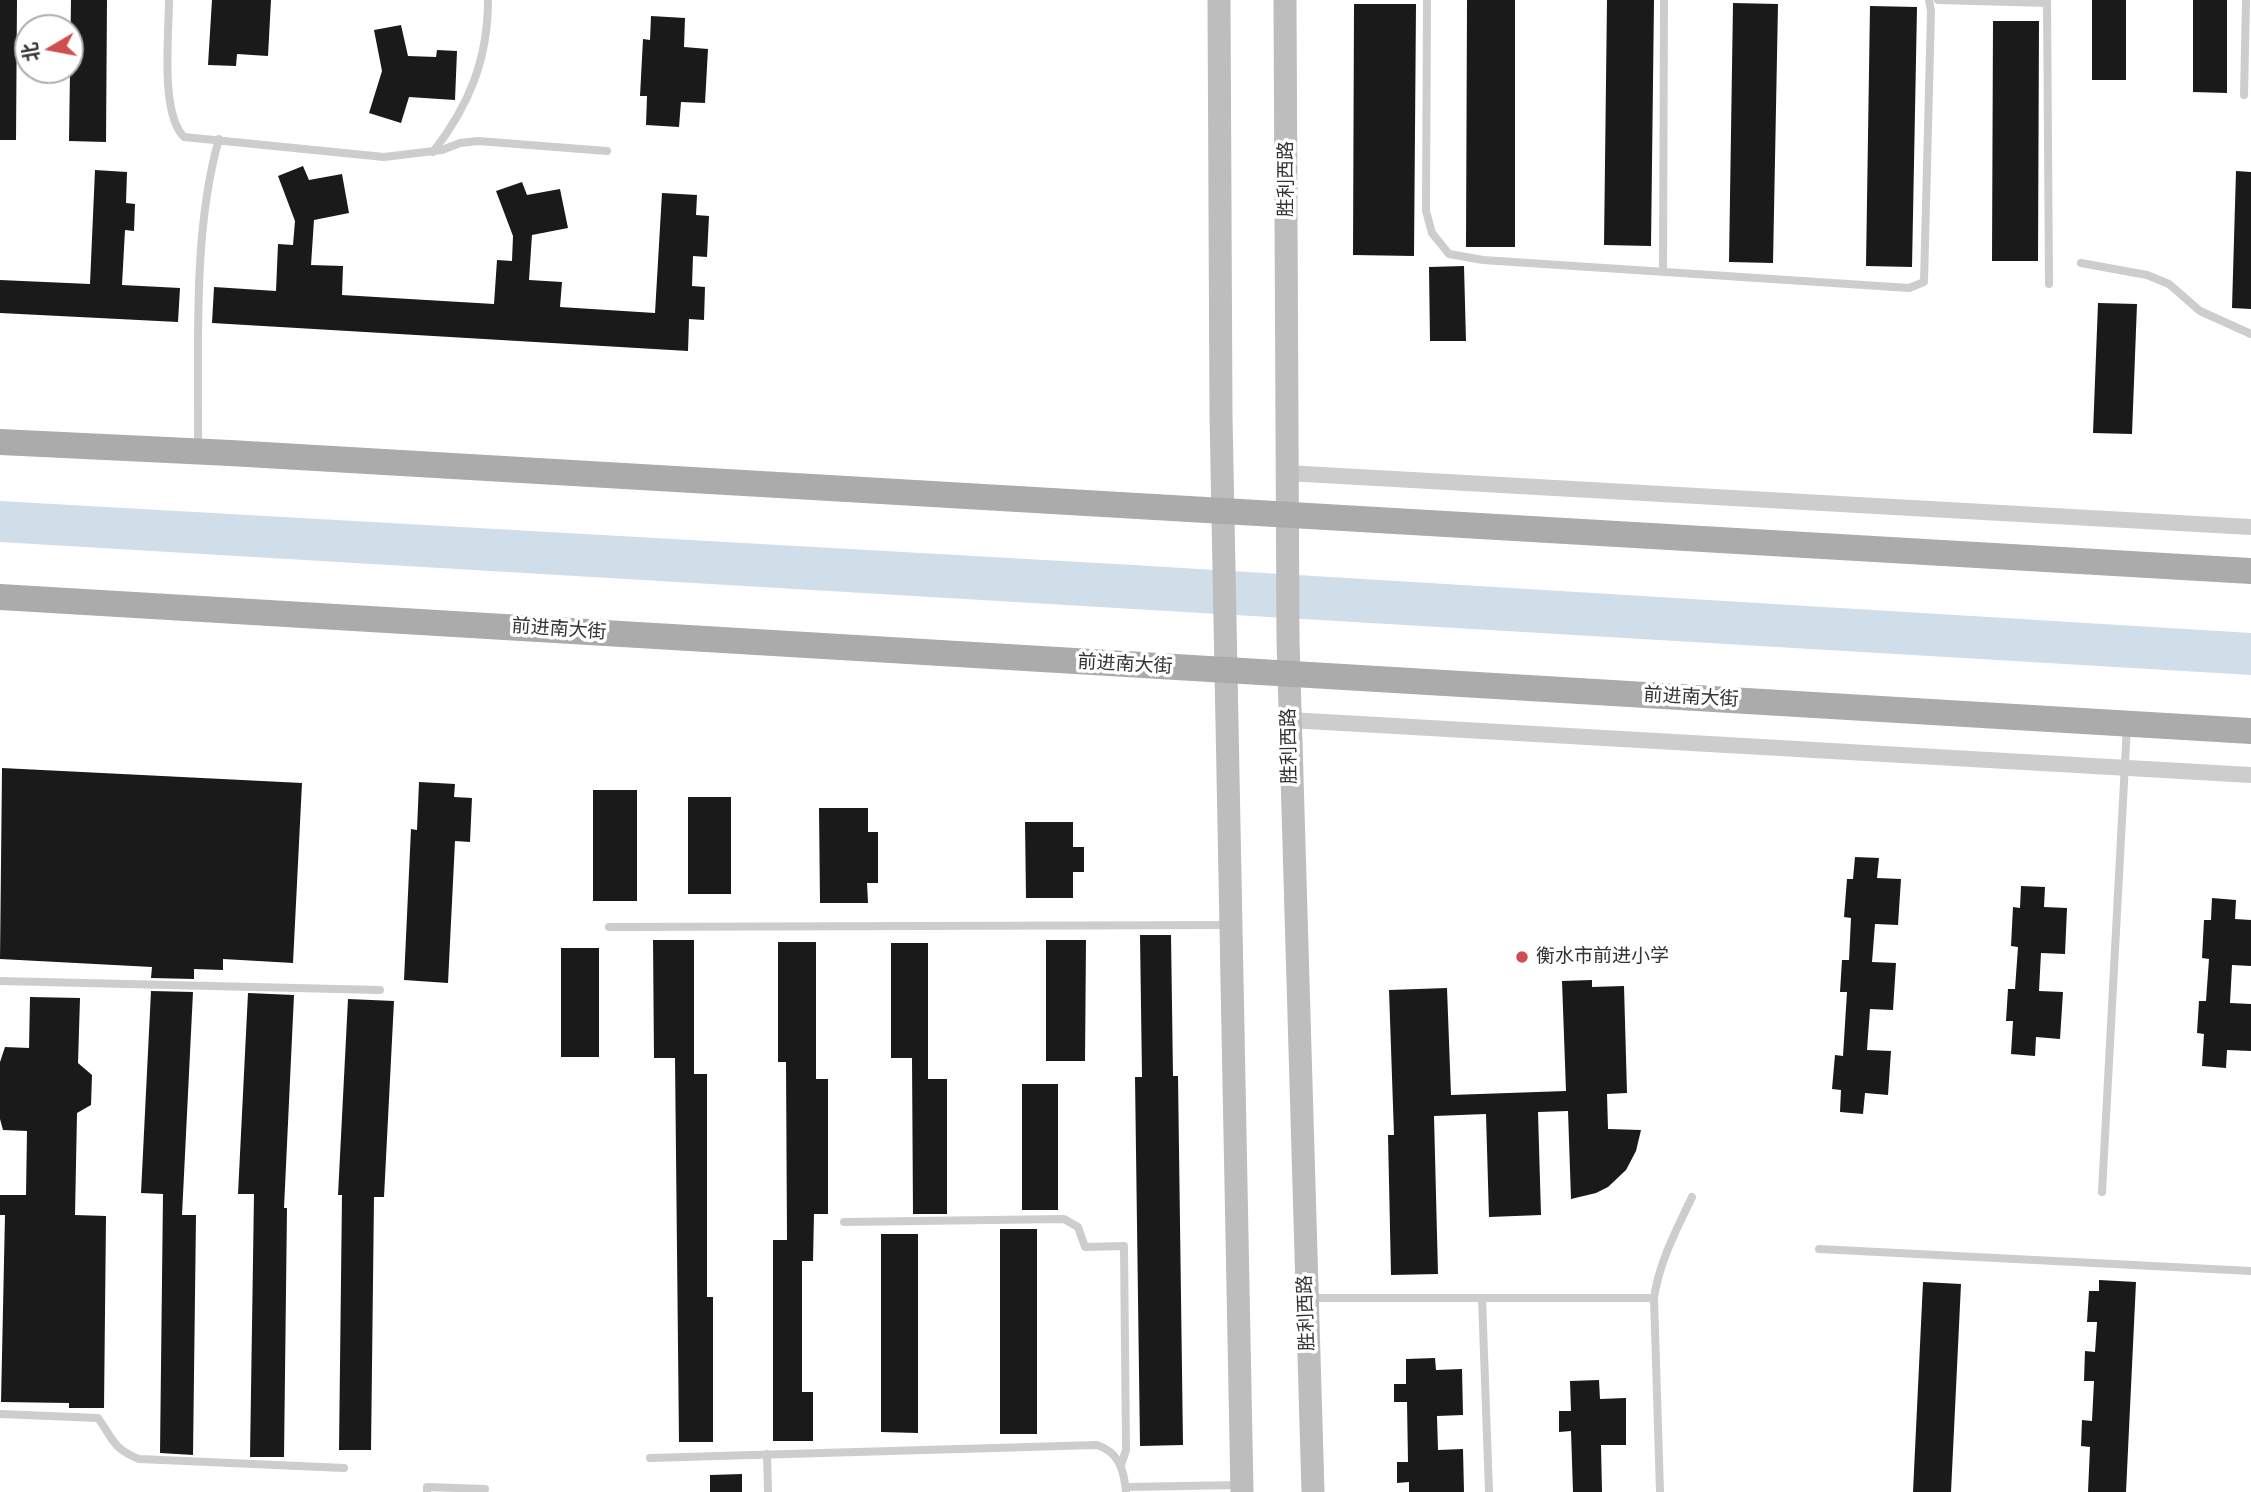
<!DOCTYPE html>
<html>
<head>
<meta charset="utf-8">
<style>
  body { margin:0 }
  #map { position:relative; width:2251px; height:1492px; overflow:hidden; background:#fff; font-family:"DejaVu Sans","Noto Sans SC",sans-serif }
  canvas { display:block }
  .north { position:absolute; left:14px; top:14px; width:70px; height:70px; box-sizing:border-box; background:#fff; border:2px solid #adadad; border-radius:50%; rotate:260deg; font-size:19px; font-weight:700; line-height:28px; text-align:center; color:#333 }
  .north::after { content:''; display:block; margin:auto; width:24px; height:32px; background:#d24d50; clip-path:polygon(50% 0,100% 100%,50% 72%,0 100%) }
</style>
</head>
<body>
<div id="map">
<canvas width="2251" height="1492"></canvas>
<div class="north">北</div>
</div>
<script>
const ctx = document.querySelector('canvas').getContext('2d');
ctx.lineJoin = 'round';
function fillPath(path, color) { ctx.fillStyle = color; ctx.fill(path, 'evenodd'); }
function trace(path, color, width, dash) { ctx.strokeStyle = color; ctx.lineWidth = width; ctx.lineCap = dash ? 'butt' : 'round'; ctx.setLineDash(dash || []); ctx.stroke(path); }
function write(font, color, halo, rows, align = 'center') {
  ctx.font = font + ' "DejaVu Sans","Noto Sans SC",sans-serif'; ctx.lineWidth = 7; ctx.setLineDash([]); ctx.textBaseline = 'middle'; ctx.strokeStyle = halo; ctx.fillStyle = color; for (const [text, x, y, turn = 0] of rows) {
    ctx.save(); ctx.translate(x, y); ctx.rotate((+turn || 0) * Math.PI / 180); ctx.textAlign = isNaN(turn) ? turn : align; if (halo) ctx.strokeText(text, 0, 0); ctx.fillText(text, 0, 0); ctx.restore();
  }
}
const water = new Path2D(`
  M0,501L1133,565L2251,633V675L0,542Z`);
const building = new Path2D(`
  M0,0H17L16,140H0Z
  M71,0H107L106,142L69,141Z
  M212,0H271L268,56L237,54L236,66L208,65Z
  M1467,0H1515V247H1466Z
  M1607,0H1654L1651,246L1604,245Z
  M2092,0H2126V80H2092Z
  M2193,0H2227V93L2193,92Z
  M1733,3L1778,4L1773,263L1729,262Z
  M1354,4H1416L1414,256L1353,255Z
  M1870,6L1917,7L1912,267L1866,266Z
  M651,16L685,18L684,47L708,49L705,103L681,102L679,127L646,125L647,96H640L643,39L650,40Z
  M1993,21H2039L2038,261H1992Z
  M401,25L408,56L436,57L437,50L457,51L455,100L409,97L401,123L369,113L382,71L374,30Z
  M303,166L309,180L342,174L349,213L314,220L311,265L343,266L342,295L494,304L497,260L512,261L513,236L496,191L522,182L527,195L560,189L568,228L532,235L529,280L562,282L560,307L655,313L662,193L697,195L696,215L709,216L707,257L693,256L692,286L705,287L704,320L689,319L688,351L212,323L214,287L276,291L278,244L293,245L295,221L278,176Z
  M95,170L127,172L126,203L135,204L134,231L125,230L122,285L180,288L178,322L0,313V280L90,284Z
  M2236,171L2251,172V309L2232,308Z
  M1464,266L1466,341H1430L1429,267Z
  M2098,303L2137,304L2132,434L2093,433Z
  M2,768L302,783L293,963L223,959V970L194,969V979L151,978L152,967L0,959Z
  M419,782L455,784L454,797L472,798L470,842L455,841L448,983L404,980L411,829L417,830Z
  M593,790H637V901H593Z
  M688,797H731V894H688Z
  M819,808H868V832H878V883H867L868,903H820Z
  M1025,822H1073V847H1084V872H1073V898H1026Z
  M1855,857L1879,858L1877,878L1901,879L1898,925L1875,924L1872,962L1896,963L1893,1010L1870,1009L1867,1050L1891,1051L1888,1095L1865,1093L1863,1114L1840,1112L1841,1090L1832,1089L1835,1055L1843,1056L1847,992H1840L1842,960H1849L1851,918L1844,917L1847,879H1853Z
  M2021,886L2045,887L2044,907L2067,908L2065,954L2041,953L2039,991L2063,992L2060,1039L2036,1037L2035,1056L2011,1054L2013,1021H2006L2008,989H2015L2018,947L2011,946L2013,907L2020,908Z
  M2212,898L2236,900L2235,919L2251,920V966L2232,965L2230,1003L2251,1004V1051L2227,1050L2226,1068L2202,1066L2204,1034L2197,1033L2199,1001H2206L2209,959L2202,958L2204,920H2211Z
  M1140,935H1171L1173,1076H1178L1183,1445L1140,1446L1135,1077H1142Z
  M653,940H694V1074H707V1297H713V1442H679L675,1058H654Z
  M1046,940H1086L1085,1061H1046Z
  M778,942H816V1079H828V1214H814L813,1261H802V1392H813V1441H773V1240H787L786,1062H778Z
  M891,943H928V1079H947V1214H913L912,1058H891Z
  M561,948H599V1057H561Z
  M1592,980V987L1624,986L1627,1093L1607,1094L1608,1129L1641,1130L1636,1151L1626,1170L1608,1187L1596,1193L1571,1199L1568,1111L1538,1112L1541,1215L1489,1217L1486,1114L1434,1116L1438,1274L1391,1275L1388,1135H1394L1389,990L1447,988L1451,1095L1566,1091L1562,981Z
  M151,991L193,992L182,1215H196L193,1455L160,1453L163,1194L141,1193Z
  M248,993L294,995L284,1208H287L284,1457H250L254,1194H238Z
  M30,997L80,998L78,1063L92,1075L91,1105L77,1113L75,1215L106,1216L104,1408H69V1403L1,1402L5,1215H0V1195H26L27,1131L3,1130L0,1119V1062L5,1047L29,1048Z
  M348,999L394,1001L384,1197H374L371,1450H339L342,1195H338Z
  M1022,1084H1058V1210H1022Z
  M1000,1229H1037V1434H1000Z
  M881,1234H918V1433L881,1432Z
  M2099,1280L2136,1282L2126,1492H2088L2090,1447L2081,1446L2082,1420L2092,1421L2094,1381H2084L2085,1351L2095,1352L2097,1322H2087L2089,1291H2099Z
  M1923,1282L1961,1284L1951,1492H1913Z
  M1435,1358L1436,1370L1462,1369L1463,1415L1437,1416L1438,1450L1463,1449L1464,1492H1409V1482L1397,1483V1462H1408L1407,1402H1394V1384H1406V1359Z
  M1599,1380L1600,1399L1626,1398V1445H1601L1602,1492H1573L1571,1431L1559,1432V1411H1571L1570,1381Z
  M742,1474V1492H710V1475Z`);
const service = new Path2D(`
  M169,0C169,34 160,113 184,137L384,157L442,150L460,143L478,141L607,151
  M1427,0L1426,211L1432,233L1449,254L1483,260L1909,288L1924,282L1931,11L1929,0
  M1938,0L2047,3
  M2047,0L2049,284
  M2244,95L2246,0
  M433,152C469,106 488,59 488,0
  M2081,263L2147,275L2169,284L2200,311L2251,334
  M1663,271L1664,0
  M198,448C199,351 192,232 219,139
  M609,927L1229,925
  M0,981L380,990
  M2102,1192L2127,726
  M844,1222L1064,1219L1078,1227L1085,1247L1124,1246L1126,1450L1121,1465
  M1819,1249L2251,1271
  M1311,1298H1654
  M1482,1298L1489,1492
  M0,1414L98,1418C114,1440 112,1448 139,1459L344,1468
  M767,1454L768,1492
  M650,1458L1097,1445C1119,1452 1124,1470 1126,1492
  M1126,1487L1238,1485
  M427,1492V1487L485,1489
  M1660,1492L1654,1298C1659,1262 1677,1229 1692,1197`);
const minor = new Path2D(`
  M1287,473L2251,527
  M1290,720L2251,775`);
const secondary = new Path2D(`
  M1219,0L1221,415L1242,1492
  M1285,0L1288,640L1313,1492`);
const primary = new Path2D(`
  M0,442L230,453L2251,571
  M0,597L2251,731`);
const markers = [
  [1522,957,7,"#d24d50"]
];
const streetNames = [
  ["胜利西路",1287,179,-90],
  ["前进南大街",559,630,4],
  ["前进南大街",1125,665,3],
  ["前进南大街",1691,698,3],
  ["胜利西路",1290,746,-91],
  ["胜利西路",1307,1313,-92]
];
const poiNames = [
  ["衡水市前进小学",1536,957]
];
fillPath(water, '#cfdee8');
fillPath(building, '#1a1a1a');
trace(service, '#cdcdcd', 8);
trace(minor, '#cdcdcd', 16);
trace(secondary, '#bdbdbd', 23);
trace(primary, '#ababab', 26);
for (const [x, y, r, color] of markers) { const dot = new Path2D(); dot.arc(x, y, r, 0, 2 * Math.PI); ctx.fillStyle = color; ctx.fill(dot); trace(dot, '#fff', 2.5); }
write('19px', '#333', '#fff', streetNames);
write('19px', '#333', '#fff', poiNames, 'left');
</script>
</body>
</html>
